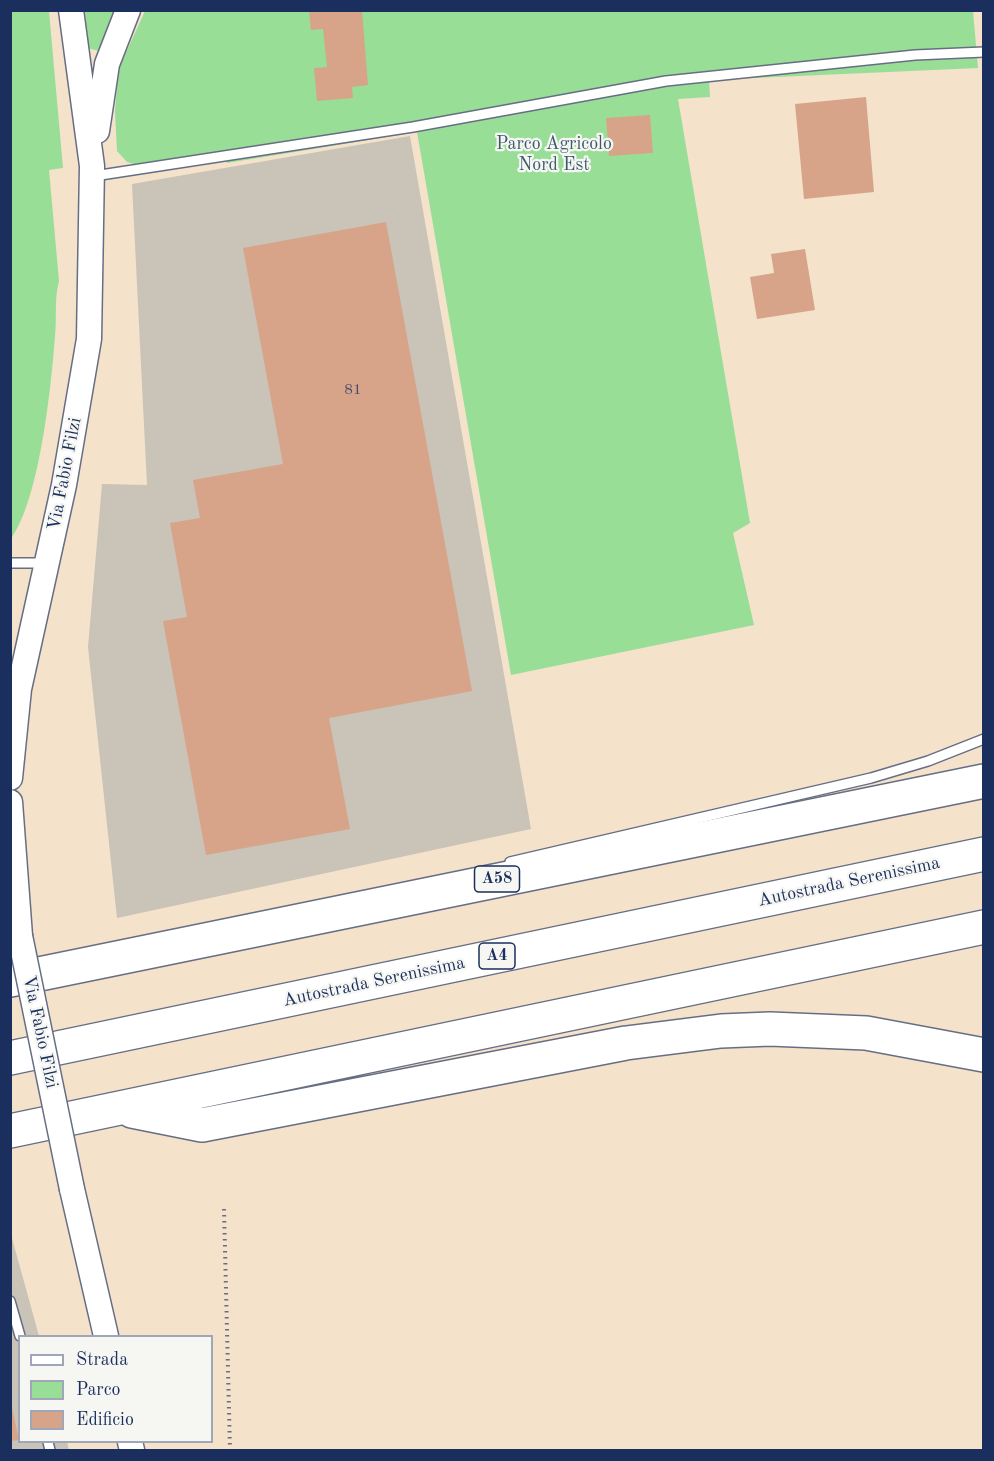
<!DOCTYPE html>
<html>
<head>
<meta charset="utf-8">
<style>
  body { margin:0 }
  #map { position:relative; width:994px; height:1461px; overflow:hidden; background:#f4e2ca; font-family:"Old Standard TT",serif }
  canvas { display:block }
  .frame { position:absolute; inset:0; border:12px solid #1b2f5e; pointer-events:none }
  .legend { position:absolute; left:18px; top:1335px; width:195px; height:108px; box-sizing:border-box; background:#f6f6f2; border:2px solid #9ea6b7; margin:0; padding:8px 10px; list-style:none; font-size:18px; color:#1b2f5e }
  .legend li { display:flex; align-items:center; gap:12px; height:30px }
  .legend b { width:30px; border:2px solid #9ea6b7 }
</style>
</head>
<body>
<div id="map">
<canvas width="994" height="1461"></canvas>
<div class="frame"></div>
<ul class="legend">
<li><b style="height:8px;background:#fff"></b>Strada</li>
<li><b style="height:16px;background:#98de97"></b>Parco</li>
<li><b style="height:16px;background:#d7a489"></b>Edificio</li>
</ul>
</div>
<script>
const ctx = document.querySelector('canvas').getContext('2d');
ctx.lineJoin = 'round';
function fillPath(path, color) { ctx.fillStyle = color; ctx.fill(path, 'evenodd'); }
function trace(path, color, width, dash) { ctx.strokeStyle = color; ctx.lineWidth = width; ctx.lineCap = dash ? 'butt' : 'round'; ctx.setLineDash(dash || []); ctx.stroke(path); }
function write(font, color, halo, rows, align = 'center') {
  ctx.font = font + ' "Old Standard TT",serif'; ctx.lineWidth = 4.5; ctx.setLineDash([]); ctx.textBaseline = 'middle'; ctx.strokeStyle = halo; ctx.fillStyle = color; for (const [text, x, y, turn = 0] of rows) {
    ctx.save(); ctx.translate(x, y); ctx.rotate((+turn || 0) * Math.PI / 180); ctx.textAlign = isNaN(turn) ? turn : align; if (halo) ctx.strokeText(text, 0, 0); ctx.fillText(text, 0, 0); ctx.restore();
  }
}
const industrial = new Path2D(`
  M410,136L531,829L117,918L88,647L102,484L147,485L132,184Z
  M10,1231L39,1336H20V1442H67L69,1450H11Z`);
const green = new Path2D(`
  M11,10L49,11L63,168L49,170L59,281C54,300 57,317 55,336C51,388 40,497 11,539Z
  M85,11H113L99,51L87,48Z
  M145,11H973L978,68L709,80L710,97L678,99L750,523L733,533L754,625L511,675L417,132L227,163L224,152L134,164L127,162L117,151L115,112L118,70Z`);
const building = new Path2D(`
  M309,10H362L368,85L352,87L353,98L317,101L314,68L327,67L323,29L311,30Z
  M866,97L874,192L804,199L795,104Z
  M650,115L653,153L609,156L606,118Z
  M386,222L472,691L329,718L350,829L206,855L163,621L187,617L170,523L200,518L193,480L283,464L243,248Z
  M805,249L815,310L757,319L750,277L774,273L771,254Z
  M10,1399L19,1440L10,1441Z`);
const path = new Path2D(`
  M224,1209L230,1450`);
const service = new Path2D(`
  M94,176L413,127L666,81L915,55L984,52
  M10,563H45
  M510,862L871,778L928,761L984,739
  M10,1301L20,1336
  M48,1442L50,1450`);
const tertiary = new Path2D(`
  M97,131L107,64L128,10
  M10,778L19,689L64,485L89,339L92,166L71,10
  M10,802L20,936
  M72,1189L106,1336
  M130,1442L132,1450`);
const motorway = new Path2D(`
  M10,980L984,781
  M10,1058L984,854
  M132,1111L202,1125L626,1043L721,1031L770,1029L866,1033L984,1055
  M10,1131L984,927`);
const tertiaryBridge = new Path2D(`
  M20,936L72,1189`);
const numberNames = [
  ["81",353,390]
];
const shields = [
  [497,879,45],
  [497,956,36]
];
const shieldNames = [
  ["A58",497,879],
  ["A4",497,956]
];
const parkNames = [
  ["Parco Agricolo",554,144],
  ["Nord Est",554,165]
];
const streetNames = [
  ["Via Fabio Filzi",65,474,-79],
  ["Autostrada Serenissima",849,882,-12],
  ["Autostrada Serenissima",374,982,-12],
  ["Via Fabio Filzi",40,1032,78]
];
fillPath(industrial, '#c9c3b8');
fillPath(green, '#98de97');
fillPath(building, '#d7a489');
trace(service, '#676e84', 12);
trace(tertiary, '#676e84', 27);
trace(motorway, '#676e84', 36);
trace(path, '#676e84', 4, [1.5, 4.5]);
trace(service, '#fff', 9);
trace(tertiary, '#fff', 24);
trace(motorway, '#fff', 33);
trace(tertiaryBridge, '#676e84', 27, []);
trace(tertiaryBridge, '#fff', 24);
write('15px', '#4a4c69', null, numberNames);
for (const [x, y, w] of shields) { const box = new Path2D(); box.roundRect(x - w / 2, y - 13, w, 26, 4.5); ctx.fillStyle = '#f6f6f2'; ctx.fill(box); trace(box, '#1b2f5e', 1.5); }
write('bold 16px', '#1b2f5e', null, shieldNames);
write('18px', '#3a5b6c', '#f6f6f2', parkNames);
write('18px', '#1b2f5e', '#f6f6f2', streetNames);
</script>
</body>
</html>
